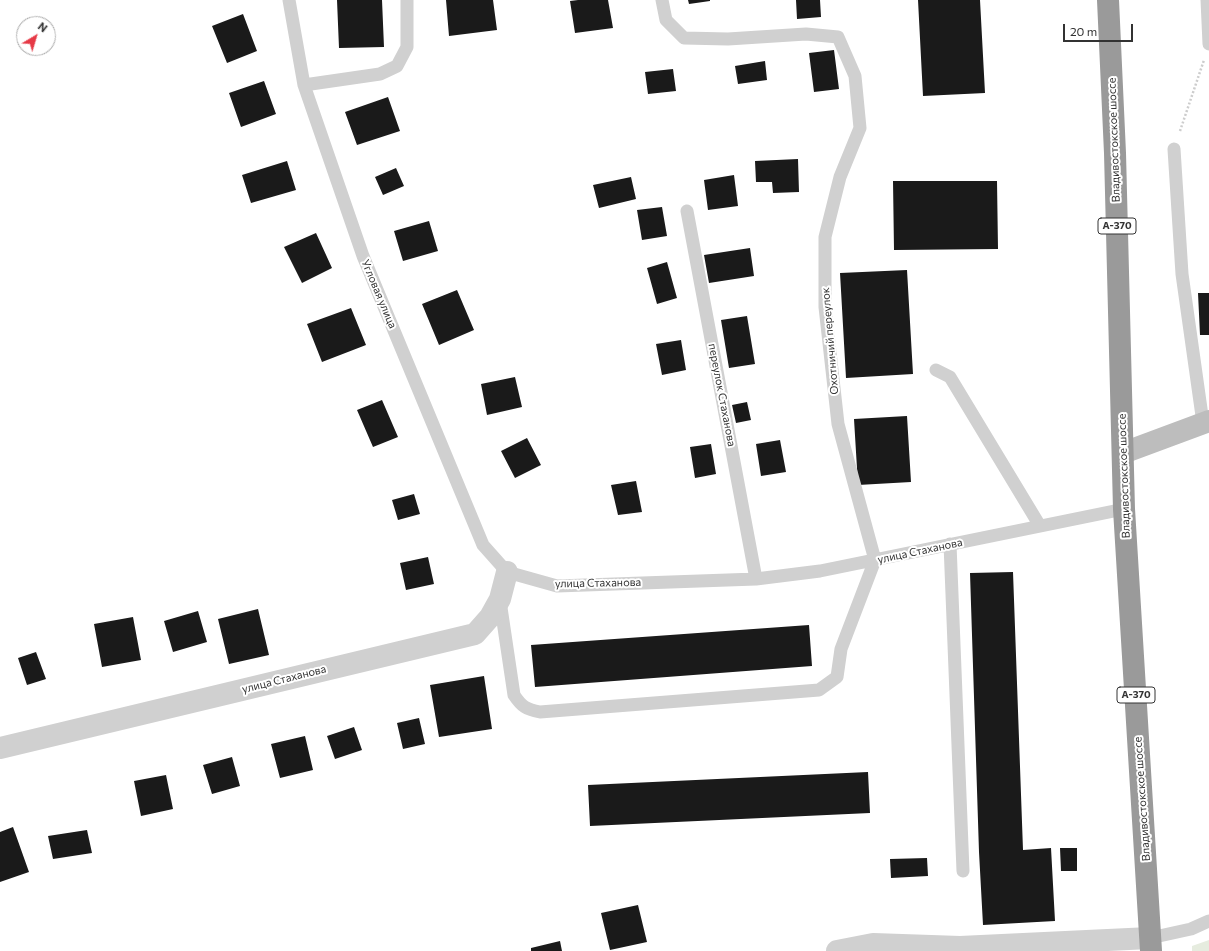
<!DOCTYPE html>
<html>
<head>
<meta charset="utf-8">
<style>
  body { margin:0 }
  #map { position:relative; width:1209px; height:951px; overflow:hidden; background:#fff; font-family:Commissioner,sans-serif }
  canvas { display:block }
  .north { position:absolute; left:16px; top:16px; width:40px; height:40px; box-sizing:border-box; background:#fff; border:1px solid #adadad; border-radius:50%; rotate:38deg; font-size:11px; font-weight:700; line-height:16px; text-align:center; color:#333 }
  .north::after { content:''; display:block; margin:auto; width:14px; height:18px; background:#e63946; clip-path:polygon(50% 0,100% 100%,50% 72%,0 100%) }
  .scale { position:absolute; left:1063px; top:24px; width:70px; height:18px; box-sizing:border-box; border:2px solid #333; border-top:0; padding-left:5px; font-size:12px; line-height:14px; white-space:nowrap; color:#333; -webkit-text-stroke:3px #fff; paint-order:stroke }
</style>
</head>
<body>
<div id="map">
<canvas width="1209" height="951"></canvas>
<div class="north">N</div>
<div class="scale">20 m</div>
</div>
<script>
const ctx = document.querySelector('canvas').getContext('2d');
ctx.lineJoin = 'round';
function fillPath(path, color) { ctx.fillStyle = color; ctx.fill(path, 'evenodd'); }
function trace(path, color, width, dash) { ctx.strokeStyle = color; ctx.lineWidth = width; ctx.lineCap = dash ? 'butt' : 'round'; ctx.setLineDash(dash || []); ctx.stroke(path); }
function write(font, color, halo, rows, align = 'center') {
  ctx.font = font + ' Commissioner,sans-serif'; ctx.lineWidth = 4; ctx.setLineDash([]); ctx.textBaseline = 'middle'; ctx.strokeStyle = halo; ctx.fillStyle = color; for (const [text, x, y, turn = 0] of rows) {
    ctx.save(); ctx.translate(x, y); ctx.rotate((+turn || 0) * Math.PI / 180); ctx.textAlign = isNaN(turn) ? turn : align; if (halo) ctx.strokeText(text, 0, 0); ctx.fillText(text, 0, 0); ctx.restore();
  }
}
const green = new Path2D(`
  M1209,940V951H1192V946Z`);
const building = new Path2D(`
  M337,0H382L384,47L339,48Z
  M446,0H493L497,30L449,36Z
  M578,0H608L613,28L575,33L570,1Z
  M688,0H710V1L689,4Z
  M796,0H820L821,17L797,19Z
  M918,0H980L985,93L923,96Z
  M243,14L257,51L227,63L212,26Z
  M834,50L839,89L814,92L809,53Z
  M765,61L767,80L738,84L735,66Z
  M673,69L676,91L648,94L645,72Z
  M264,81L276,114L241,127L229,93Z
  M388,97L400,131L357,145L345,112Z
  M798,159L799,192L773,193L772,182H756L755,161Z
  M287,161L296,190L251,203L242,175Z
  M396,168L404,186L383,195L375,177Z
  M734,175L738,206L708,210L704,180Z
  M631,177L636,199L599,208L593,185Z
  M893,181H997L998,249L894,250Z
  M662,207L667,236L642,240L637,210Z
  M429,221L438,251L403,261L394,231Z
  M316,233L332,268L302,283L284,247Z
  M750,248L754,276L709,283L704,255Z
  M667,262L677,298L657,304L647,268Z
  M907,270L913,374L846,378L840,273Z
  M457,290L474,330L439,345L422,304Z
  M1198,293H1209V335H1200Z
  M351,308L366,345L322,362L307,324Z
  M747,316L755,364L729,368L721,320Z
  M681,340L686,370L662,375L656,344Z
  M515,377L522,407L487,415L481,384Z
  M382,400L398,437L373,447L357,410Z
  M747,402L751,420L736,423L732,405Z
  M907,416L911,482L858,485L854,419Z
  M527,438L541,465L515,478L501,451Z
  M780,440L786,472L761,476L756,444Z
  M711,444L716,474L695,478L690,447Z
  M636,481L642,512L618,515L611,485Z
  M414,494L420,514L398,520L392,500Z
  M428,557L434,584L406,590L400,563Z
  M1013,572L1023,850L1051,848L1055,921L983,925L979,852L970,573Z
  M258,609L269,655L229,664L218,619Z
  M198,611L207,642L173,652L164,621Z
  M133,617L141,660L102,667L94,624Z
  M809,625L812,666L535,687L531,645Z
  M36,652L46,679L27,685L18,658Z
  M484,676L492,729L439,737L430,685Z
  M419,718L425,744L403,749L397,723Z
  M354,727L362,750L335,759L327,736Z
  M305,736L313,770L280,778L271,744Z
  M232,757L240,786L212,794L203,765Z
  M868,772L870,813L590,826L588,785Z
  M166,775L173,809L141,816L134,781Z
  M13,827L29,872L0,882V832Z
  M87,830L92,853L53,859L48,836Z
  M1060,848H1077V871H1061Z
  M927,858L928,876L891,878L890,859Z
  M638,905L647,942L610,950L601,913Z
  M560,941L562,951H531V948Z`);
const path = new Path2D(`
  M1180,131L1204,60`);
const lane = new Path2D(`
  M289,0L304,85L363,256L483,545L507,572L557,586L756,579L820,571L1124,509
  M1207,0L1209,44
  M304,85L380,74L397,66L407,47V0
  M1174,149L1182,274L1203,423
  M687,211L756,579
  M936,370L950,377L1040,526
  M950,544L963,871
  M500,601L514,695C522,707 526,709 540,712L819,690L837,677L841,649L875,560L838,424L825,307V237L840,177L860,128L855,76L838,37L806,34L728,39L684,38L666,20L662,0
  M1150,938L1191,929L1209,921`);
const street = new Path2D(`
  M0,748L475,634L490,617L500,599L507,572
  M837,951L873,944L960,947L1150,938`);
const secondary = new Path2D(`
  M1123,453L1209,421`);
const highway = new Path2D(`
  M1108,0L1115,153L1124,509L1151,951`);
const shields = [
  [1117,226,38],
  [1136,695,38]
];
const shieldNames = [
  ["А-370",1117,226],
  ["А-370",1136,695]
];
const streetNames = [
  ["Владивостокское шоссе",1114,140,-92],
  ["Угловая улица",379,294,67],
  ["Охотничий переулок",830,341,-95],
  ["переулок Стаханова",722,395,79],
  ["Владивостокское шоссе",1124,476,-92],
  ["улица Стаханова",920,551,-12],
  ["улица Стаханова",598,583,-1],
  ["улица Стаханова",284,679,-14],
  ["Владивостокское шоссе",1142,799,-94]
];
fillPath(green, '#e6ecdf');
fillPath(building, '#1a1a1a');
trace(path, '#cdcdcd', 2.5, [2, 2]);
trace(lane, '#d0d0d0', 13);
trace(street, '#d0d0d0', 22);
trace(secondary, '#bdbdbd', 22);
trace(highway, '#9a9a9a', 22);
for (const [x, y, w] of shields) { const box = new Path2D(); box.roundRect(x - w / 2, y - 8, w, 16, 3); ctx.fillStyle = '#fff'; ctx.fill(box); trace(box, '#333', 1); }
write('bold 10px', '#333', null, shieldNames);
write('11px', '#333', '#fff', streetNames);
</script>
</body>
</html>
